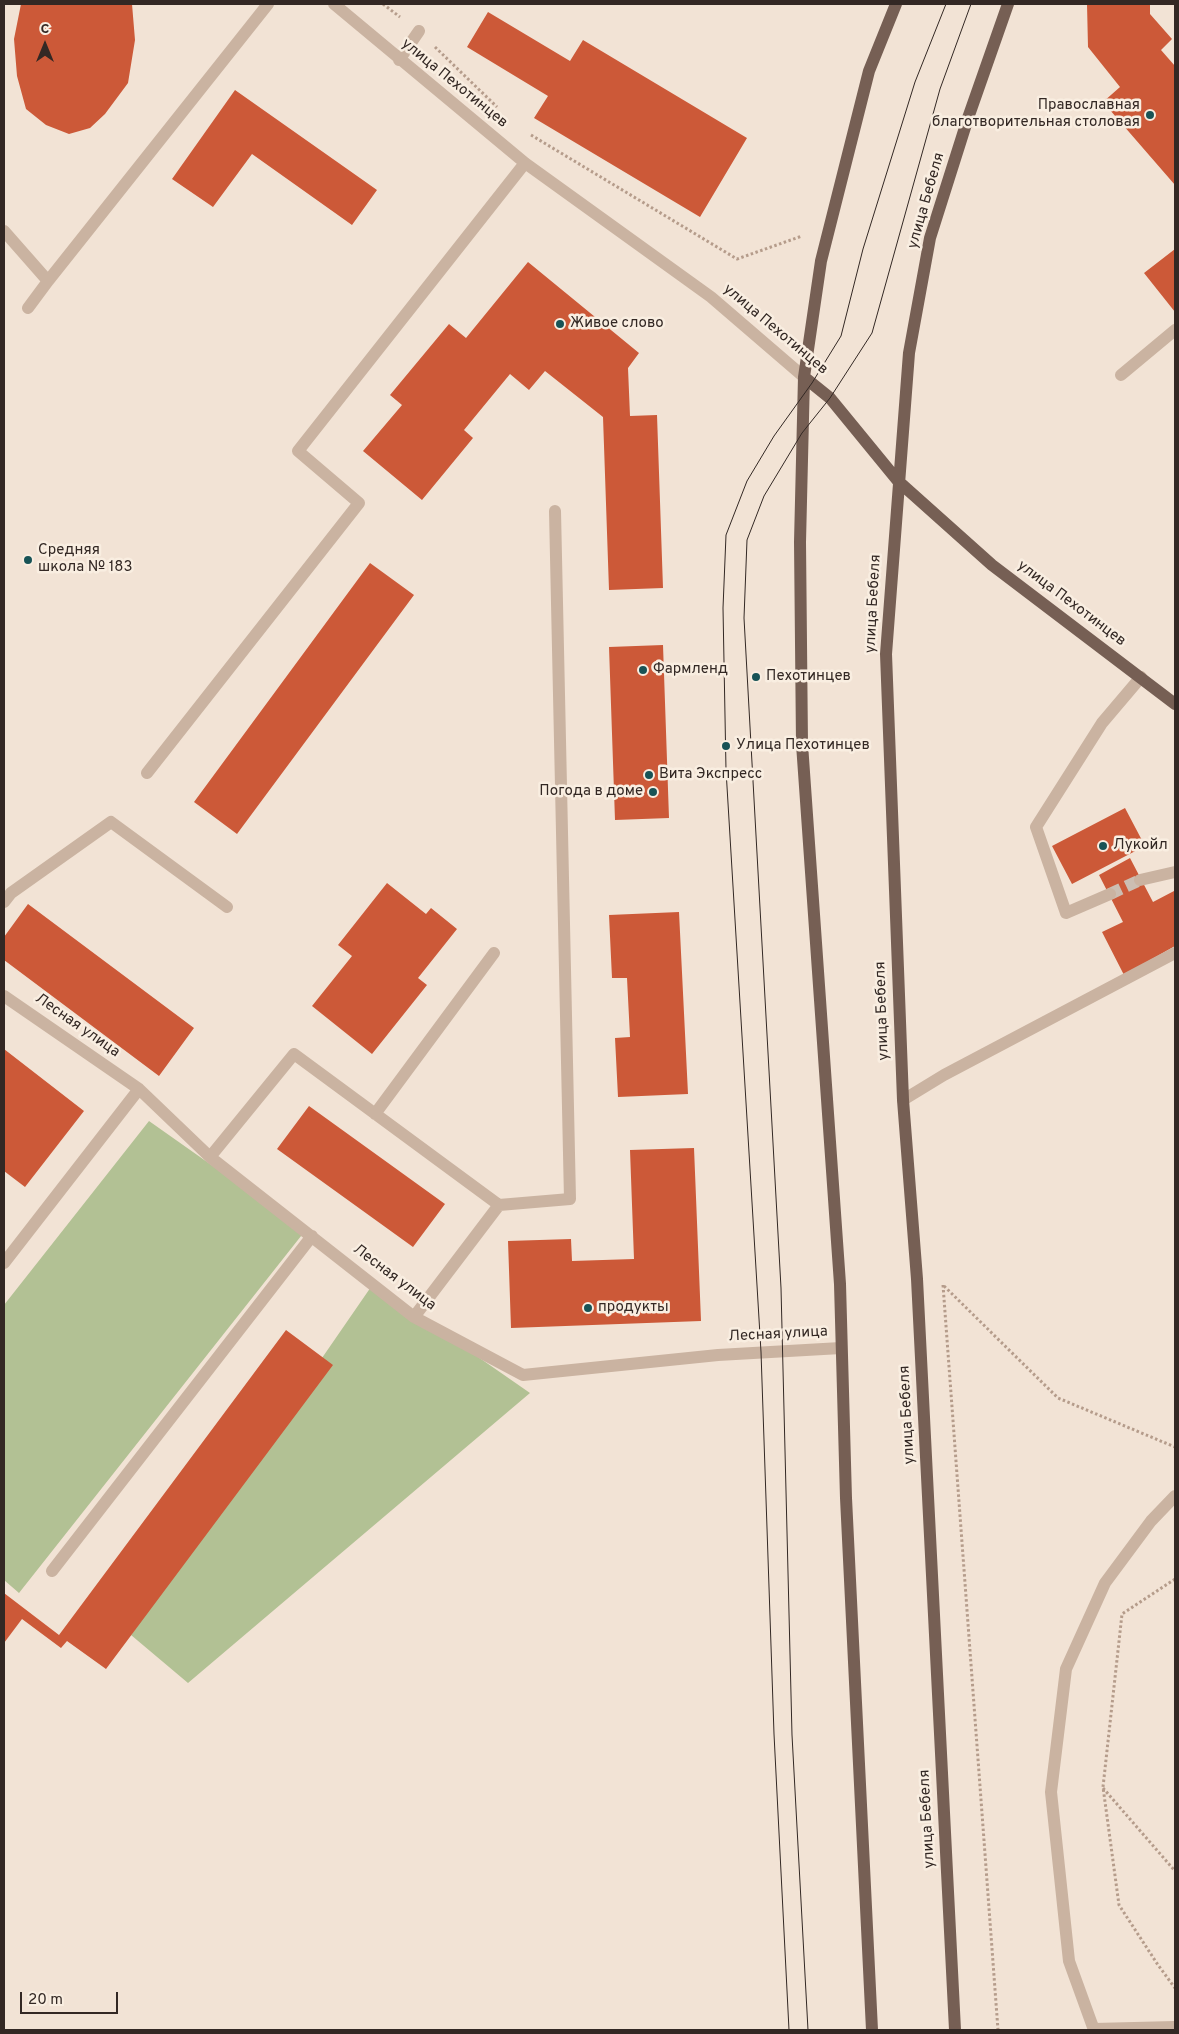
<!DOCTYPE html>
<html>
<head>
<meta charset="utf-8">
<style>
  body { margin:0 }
  #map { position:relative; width:1179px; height:2034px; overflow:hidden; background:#f2e3d5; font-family:Overpass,sans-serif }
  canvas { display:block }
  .frame { position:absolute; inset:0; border:5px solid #332824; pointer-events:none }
  .north { position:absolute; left:20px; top:20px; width:50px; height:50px; -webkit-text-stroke:4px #f9eee1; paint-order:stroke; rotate:0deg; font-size:14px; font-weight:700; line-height:20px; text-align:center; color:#332824 }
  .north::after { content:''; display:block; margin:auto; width:18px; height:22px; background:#332824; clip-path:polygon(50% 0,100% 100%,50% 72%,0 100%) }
  .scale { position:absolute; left:20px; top:1992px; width:98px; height:22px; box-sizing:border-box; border:2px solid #332824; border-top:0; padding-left:6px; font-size:15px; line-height:18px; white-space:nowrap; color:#332824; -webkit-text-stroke:4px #f9eee1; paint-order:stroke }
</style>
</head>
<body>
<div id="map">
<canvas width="1179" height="2034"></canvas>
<div class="frame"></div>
<div class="north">С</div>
<div class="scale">20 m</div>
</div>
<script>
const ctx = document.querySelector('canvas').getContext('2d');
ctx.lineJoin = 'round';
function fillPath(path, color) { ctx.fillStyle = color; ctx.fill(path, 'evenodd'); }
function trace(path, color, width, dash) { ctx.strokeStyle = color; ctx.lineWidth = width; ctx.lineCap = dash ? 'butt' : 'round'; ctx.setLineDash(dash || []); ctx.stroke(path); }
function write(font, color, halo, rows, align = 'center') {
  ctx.font = font + ' Overpass,sans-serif'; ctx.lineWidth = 5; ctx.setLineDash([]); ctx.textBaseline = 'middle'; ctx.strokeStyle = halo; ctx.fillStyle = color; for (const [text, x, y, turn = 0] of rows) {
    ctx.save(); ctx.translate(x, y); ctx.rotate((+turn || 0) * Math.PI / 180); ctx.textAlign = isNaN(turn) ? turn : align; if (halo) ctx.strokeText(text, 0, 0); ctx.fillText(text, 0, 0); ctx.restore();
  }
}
const green = new Path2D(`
  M149,1121L305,1231L19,1593L4,1580V1305Z
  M373,1284L530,1393L188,1683L131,1635Z`);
const building = new Path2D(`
  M21,4H132L135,40L128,83L105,114L90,128L69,134L46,125L26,109L17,76L14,39Z
  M1087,4H1150V14L1172,39L1161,50L1175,66V185L1103,102L1120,87L1088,47Z
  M488,12L570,61L583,40L747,138L700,217L534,118L548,96L467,47Z
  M235,90L377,190L352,225L252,154L213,207L172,179Z
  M1175,249V312L1144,273Z
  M528,262L639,353L628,368L630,416L657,415L663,588L609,590L603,417L545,371L529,390L510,374L464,430L473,438L422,500L363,451L402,405L390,395L449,324L466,338Z
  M370,563L414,595L237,834L194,802Z
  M663,645L669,818L615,820L609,647Z
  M1125,808L1145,846L1072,884L1052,846Z
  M1130,858L1153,902L1174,891L1175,893V946L1124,975L1102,932L1123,922L1099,875Z
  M387,883L426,914L431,908L457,929L418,978L427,985L372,1054L312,1006L352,956L338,945Z
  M28,904L194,1028L159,1076L4,960V937Z
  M679,912L688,1094L618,1097L615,1038L630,1037L627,978H612L609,915Z
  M4,1049L84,1111L25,1187L4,1171Z
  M309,1106L445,1204L413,1247L277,1149Z
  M694,1148L701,1321L511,1328L508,1241L571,1239L572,1261L634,1259L630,1150Z
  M286,1330L333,1365L106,1669L67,1641L61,1648L22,1619L4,1643V1593L59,1635Z`);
const minorTunnel = new Path2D(`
  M1110,894L1140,880`);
const path = new Path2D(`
  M383,4L400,17
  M435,47L497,107
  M531,135L737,259L802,236
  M943,1285L998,2030
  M944,1286L1058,1398L1175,1447
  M1175,1579L1122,1614L1103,1787L1119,1905L1158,1965L1175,1988
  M1103,1788L1175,1871`);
const minor = new Path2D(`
  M334,4L525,163L711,297L804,377
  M399,60L419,31
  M4,231L48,281
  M28,308L48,281L268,4
  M1121,375L1175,330
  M147,773L359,503L298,451L525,163
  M1140,880L1175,872
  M1110,894L1066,913L1036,827L1102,723L1141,677
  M4,902L11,893L111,822L227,907
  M4,996L139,1089L210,1157L414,1317L523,1375L718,1355L841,1348
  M903,1100L944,1075L1175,953
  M375,1114L494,953
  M210,1157L294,1054L499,1205L414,1317
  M499,1205L570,1199L555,511
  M4,1263L139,1089
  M52,1571L312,1236
  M1094,2029L1175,2027
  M1094,2030L1069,1961L1051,1792L1066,1669L1105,1583L1151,1521L1175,1496`);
const major = new Path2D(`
  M804,377L830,398L898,481L992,565L1175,704
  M872,2030L846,1498L840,1284L802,744L800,542L804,377L821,261L869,71L896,4
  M955,2030L917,1279L903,1100L886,654L909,353L930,238L968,118L1008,4`);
const tram = new Path2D(`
  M789,2030L774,1734L761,1352L726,770L723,608L726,535L747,481L774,436L812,383L841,336L863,249L915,82L946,4
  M808,2030L792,1735L781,1288L744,618L747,540L764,496L802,433L830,398L872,333L940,89L971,4`);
const markers = [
  [1150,115,5,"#185356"],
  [560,324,5,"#185356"],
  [28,560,5,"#185356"],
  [643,670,5,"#185356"],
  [756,677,5,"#185356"],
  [726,746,5,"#185356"],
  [649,775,5,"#185356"],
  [653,792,5,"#185356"],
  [1103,846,5,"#185356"],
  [588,1308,5,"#185356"]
];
const streetNames = [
  ["улица Пехотинцев",454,84,39],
  ["улица Бебеля",927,201,-74],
  ["улица Пехотинцев",775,330,40],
  ["улица Бебеля",874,604,-87],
  ["улица Пехотинцев",1071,604,37],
  ["улица Бебеля",883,1011,-92],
  ["Лесная улица",77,1026,35],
  ["Лесная улица",394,1278,37],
  ["Лесная улица",778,1335,-3],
  ["улица Бебеля",908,1415,-93],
  ["улица Бебеля",928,1819,-93]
];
const poiNames = [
  ["Православная",1140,106,"right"],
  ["благотворительная столовая",1140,123,"right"],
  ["Живое слово",570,324],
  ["Средняя",38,551],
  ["школа № 183",38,568],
  ["Фармленд",653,670],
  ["Пехотинцев",766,677],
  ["Улица Пехотинцев",736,746],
  ["Вита Экспресс",659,775],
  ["Погода в доме",643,792,"right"],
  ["Лукойл",1113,846],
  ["продукты",598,1308]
];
fillPath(green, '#b2c194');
fillPath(building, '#cc5938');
trace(minorTunnel, '#ccbeb2', 12, [12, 6]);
trace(path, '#b59c8b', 3, [2.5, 2.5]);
trace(minor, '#cab3a1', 12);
trace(major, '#765f54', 12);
trace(tram, '#332824', 1);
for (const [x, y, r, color] of markers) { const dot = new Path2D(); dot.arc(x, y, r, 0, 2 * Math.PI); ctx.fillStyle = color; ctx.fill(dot); trace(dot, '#f9eee1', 2); }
write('15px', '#332824', '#f9eee1', streetNames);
write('15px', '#332824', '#f9eee1', poiNames, 'left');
</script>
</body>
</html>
